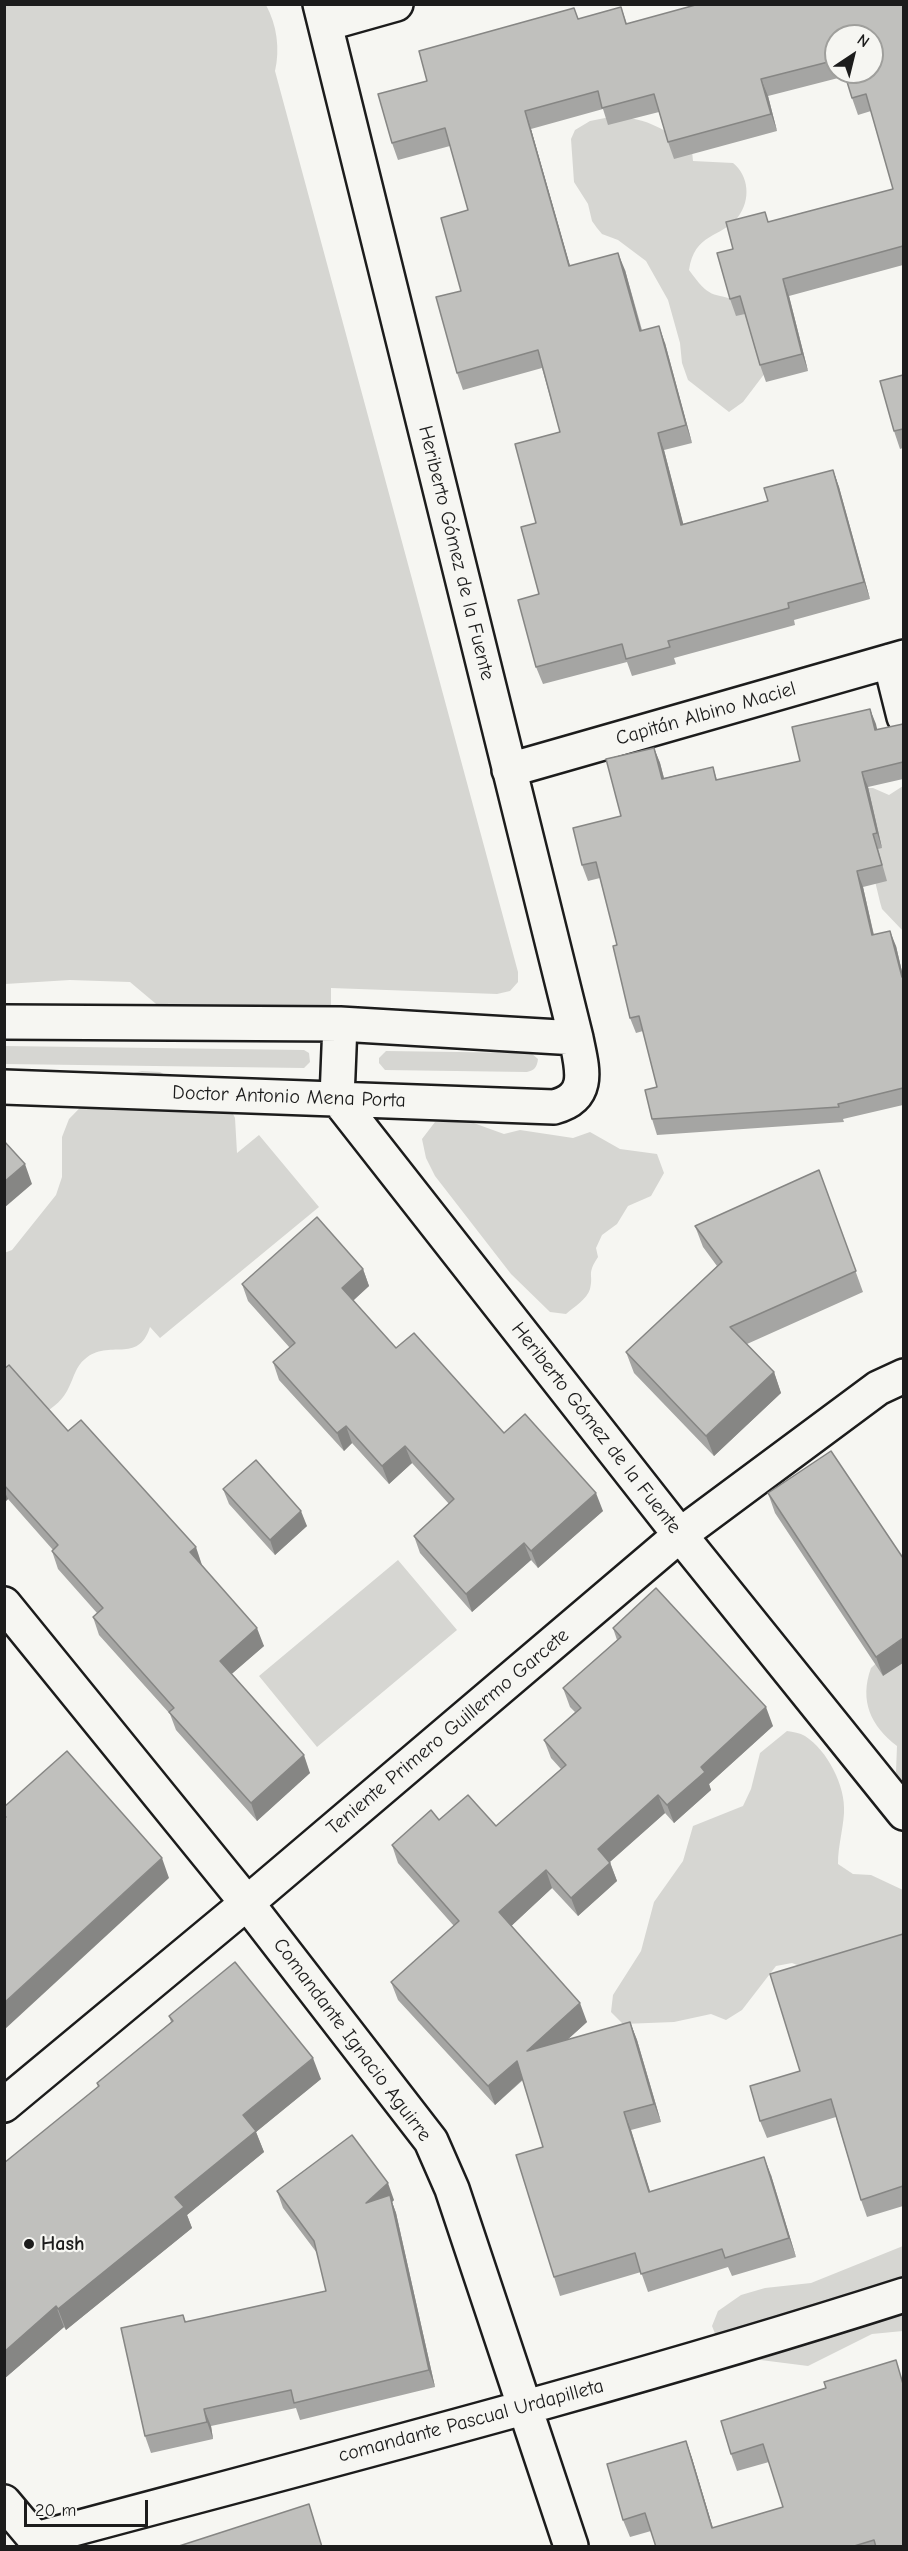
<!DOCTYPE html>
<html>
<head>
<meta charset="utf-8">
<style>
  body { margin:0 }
  #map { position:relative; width:908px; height:2551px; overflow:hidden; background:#f6f6f2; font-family:"Comic Neue",sans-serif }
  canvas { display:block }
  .frame { position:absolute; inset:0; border:6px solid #1c1c1c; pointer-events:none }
  .north { position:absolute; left:824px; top:24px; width:60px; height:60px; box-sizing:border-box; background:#f6f6f2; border:2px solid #9f9f9c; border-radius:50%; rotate:35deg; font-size:16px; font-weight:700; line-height:24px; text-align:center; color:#1c1c1c }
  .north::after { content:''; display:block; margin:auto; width:21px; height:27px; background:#1c1c1c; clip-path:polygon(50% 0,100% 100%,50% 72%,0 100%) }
  .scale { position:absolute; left:24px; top:2500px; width:124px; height:27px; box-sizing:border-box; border:3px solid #1c1c1c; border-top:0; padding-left:8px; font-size:18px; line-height:21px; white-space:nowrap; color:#1c1c1c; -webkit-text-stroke:4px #f6f6f2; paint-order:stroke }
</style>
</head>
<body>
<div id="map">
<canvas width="908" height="2551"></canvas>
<div class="frame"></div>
<div class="north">N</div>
<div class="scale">20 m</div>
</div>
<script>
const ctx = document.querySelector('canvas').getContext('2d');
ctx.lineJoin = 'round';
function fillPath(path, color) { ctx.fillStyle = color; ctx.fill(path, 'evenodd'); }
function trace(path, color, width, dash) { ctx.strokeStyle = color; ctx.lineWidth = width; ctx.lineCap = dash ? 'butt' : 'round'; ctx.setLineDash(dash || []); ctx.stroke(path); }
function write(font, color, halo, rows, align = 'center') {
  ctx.font = font + ' "Comic Neue",sans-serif'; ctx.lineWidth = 4.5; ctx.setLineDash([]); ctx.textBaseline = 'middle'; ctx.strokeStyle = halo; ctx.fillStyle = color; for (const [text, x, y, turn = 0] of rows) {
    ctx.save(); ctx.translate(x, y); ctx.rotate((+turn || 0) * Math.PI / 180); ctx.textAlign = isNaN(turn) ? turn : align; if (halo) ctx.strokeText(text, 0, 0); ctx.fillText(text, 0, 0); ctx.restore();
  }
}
const green = new Path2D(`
  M5,5H266C277,25 280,49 275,71L518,972V982L510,991L497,994L331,988V1016L168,1014L130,982L70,980L5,984Z
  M615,116C649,119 666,129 692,151L693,161L733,163C749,176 751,200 738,217C721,238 694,233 689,270C710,299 711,293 742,301L765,373L743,402L729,412L688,380L682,363L680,343L668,300L646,261L618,240L602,234L597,228L592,221L588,204L574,182L571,139L575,130L590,121Z
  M903,786V931L882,909L880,902L874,877L864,788H873L889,795Z
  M5,1046L304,1050L309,1053L310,1062L304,1068L5,1064Z
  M386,1051L531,1053L538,1059C537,1068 534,1070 527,1072L385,1070L379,1063V1058Z
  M142,1071L160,1072L191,1089L227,1101L235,1118L237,1153L259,1135L319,1207L160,1338L150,1327C138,1365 109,1338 85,1359C76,1366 74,1377 69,1387C64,1399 54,1407 43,1414L5,1402L4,1253L12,1250L56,1195L62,1177V1137L69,1119L108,1079Z
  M468,1121L504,1134L520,1130L573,1138L590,1132L620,1149L657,1154L664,1173L651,1196L628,1206L617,1224L602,1235L596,1248L598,1257C586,1275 594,1274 590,1289C587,1299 574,1307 566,1314L550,1312L511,1274L435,1176L426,1158L422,1139L435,1122Z
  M398,1560L457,1630L317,1747L259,1676Z
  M903,1638V1790L896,1772L897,1746C871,1726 859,1701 871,1668Z
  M787,1731C793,1732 800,1733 805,1736C827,1750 846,1786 844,1813C843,1830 838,1846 838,1864L853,1874L871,1875L903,1890V1978L808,1969L792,1963L776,1966L742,2010L726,2020L711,2014L674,2022L623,2024L611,2012L613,1995L641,1951L654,1902L683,1861L693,1826L743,1806L751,1789L760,1753Z
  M903,2246V2331L872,2334L808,2366L737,2357L720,2346L712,2326L718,2311L741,2295L765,2288L811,2283Z`);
const minor = new Path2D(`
  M325,24L396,4
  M890,661L904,717
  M509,770L904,657
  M4,1022L340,1024L576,1038
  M340,1024L337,1098L680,1535L904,1813
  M4,1087L554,1107C592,1097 582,1068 576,1038L320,4
  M4,1604L247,1903L431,2141L452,2189L571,2546
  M4,2105L247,1903L680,1535L878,1388L904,1376
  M4,2502L41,2546
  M36,2539C326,2461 617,2387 904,2295`);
const wall = new Path2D(`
  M903,4V265L789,296L808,371L766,382L760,365L745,314L736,316L730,299L733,249L765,212L768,222L893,189L871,111L858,115L852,98L846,76L768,96L777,131L674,159L668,142L659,112L608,125L603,109L531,129L570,266L625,270L642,330L665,343L692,443L664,450L683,524L768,501L833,470L839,487L870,599L794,620L795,625L674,658L676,664L632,676L627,662L543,684L536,667L539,594L536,523L560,432L542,368L463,390L457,373L461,291L468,210L450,146L398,160L392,143L427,81L578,19L621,7L627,24ZM836,36L872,72H836Z
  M903,375V448L900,449L894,431Z
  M870,709L877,730L903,724V779L868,787L882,848L878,849L887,881L863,887L874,935L896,946L903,976V1105L843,1119L844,1122L657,1135L652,1119L657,1087L643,1031L636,1033L630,1018L617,945L600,878L588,881L582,865L621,816L654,748L660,763L664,778L713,767L717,780L800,761Z
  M819,1170L863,1292L747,1344L774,1372L781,1393L714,1456L634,1373L626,1352L717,1266L703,1247L695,1226Z
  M363,1269L369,1286L353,1301L396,1348L603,1511L538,1568L531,1560L472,1612L420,1553L414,1536L449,1504L412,1463L389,1484L352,1443L344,1451L279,1380L273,1362L290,1348L248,1301L242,1284Z
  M4,1369L68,1431L202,1565L264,1646L231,1674L310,1773L257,1821L176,1730L170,1714L99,1635L93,1617L97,1613L58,1569L52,1551L53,1550L8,1499L4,1503Z
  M831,1451L883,1676L775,1513L768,1493Z
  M223,1489L307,1526L275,1555L229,1504Z
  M613,1628L773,1726L709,1784L711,1790L674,1823L665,1813L610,1862L617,1881L578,1916L552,1888L511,1926L587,2022L567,2040L630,2022L637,2040L661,2122L631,2130L650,2192L771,2175L796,2257L732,2276L728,2267L648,2292L641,2272L560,2296L554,2277L543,2147L523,2080L495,2105L398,2000L391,1982L454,1926L398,1863L392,1845L439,1820L496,1826L561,1769L551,1758L544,1740L575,1712L570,1707L563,1688L617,1640Z
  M903,1934V2206L867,2217L861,2200L836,2117L767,2138L760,2121L800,2071Z
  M169,2016L321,2079L256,2132L264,2152L187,2215L192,2228L66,2330L64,2327L4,2379V2163L98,2087L97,2083L171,2022Z
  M277,2191L394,2200L392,2202L396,2213L435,2387L300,2420L296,2408L211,2426L213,2439L151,2453L145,2436L183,2315L186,2322L326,2291L317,2253L283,2208Z
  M826,2388L903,2547H656L651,2531L630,2537L623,2520L686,2441L692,2458L713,2528L783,2507L769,2462L737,2471L731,2454Z`);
const shadedWall = new Path2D(`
  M761,79L768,96L777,131L771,114Z
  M525,111L531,129L575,283L569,266Z
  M618,253L625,270L646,348L640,331Z
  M783,279L789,296L808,371L802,354Z
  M659,326L665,343L692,443L686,425Z
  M658,433L664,450L688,542L681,525Z
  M833,470L839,487L870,599L864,582Z
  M870,709L876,724L881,746L875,730Z
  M654,748L660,763L668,794L662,779Z
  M862,772L868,787L882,848L877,833Z
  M857,871L863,887L877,950L872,935Z
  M890,931L896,946L903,976V981Z
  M25,1164L32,1184L4,1208V1182Z
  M363,1269L369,1286L348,1305L342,1288Z
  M774,1372L781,1393L714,1456L706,1436Z
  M346,1426L352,1443L344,1451L337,1433Z
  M405,1446L412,1463L389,1484L382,1466Z
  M4,1490L8,1499L4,1503Z
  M596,1493L603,1511L538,1568L531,1551Z
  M301,1511L307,1526L275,1555L270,1540Z
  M524,1543L531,1560L472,1612L466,1594Z
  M196,1547L202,1565L196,1570L190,1552Z
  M257,1628L264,1646L226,1679L220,1661Z
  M903,1638V1663L883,1676L876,1657Z
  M766,1707L773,1726L709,1784L711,1790L674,1823L667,1805L701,1767Z
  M304,1755L310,1773L257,1821L251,1803Z
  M658,1795L665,1813L604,1867L598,1849Z
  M162,1858L169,1878L4,2030V2003Z
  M610,1863L617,1881L578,1916L571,1898Z
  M546,1870L552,1888L506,1931L499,1912Z
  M580,2003L587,2022L534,2070L527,2051Z
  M630,2022L637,2040L661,2122L654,2104Z
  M313,2058L321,2079L256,2132L264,2152L187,2215L192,2228L66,2330L58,2309L175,2197L243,2115Z
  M517,2061L523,2079L495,2105L488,2086Z
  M624,2112L631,2130L656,2210L649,2192Z
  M764,2157L771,2175L796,2257L789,2238Z
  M388,2183L394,2200L392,2202L396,2213L435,2387L366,2203Z
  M56,2306L64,2327L4,2379V2352Z
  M204,2409L211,2426L213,2439L207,2422Z
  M686,2441L692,2458L718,2545L712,2528Z`);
const building = new Path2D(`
  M699,4H903V246L783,279L802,354L760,365L740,296L730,299L717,253L733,249L726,222L765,212L768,222L893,189L866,94L852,98L844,72H872V36H836V60L761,79L771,114L668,142L654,94L602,108L598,91L525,111L569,266L618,253L640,331L659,326L686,425L658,433L681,525L768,501L764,488L833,470L864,582L788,603L789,608L668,641L670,647L626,659L622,644L536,667L518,600L539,594L521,527L536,523L515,444L560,432L538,350L457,373L436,297L461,291L441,218L468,210L445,128L392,143L378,94L427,81L419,51L574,8L578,19L621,7L626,24Z
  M903,375V429L894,431L880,381Z
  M870,709L875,730L903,724V762L862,772L877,833L873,834L882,865L857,871L872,935L890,931L902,977H903V1088L838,1104L839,1107L652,1119L645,1090L657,1087L639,1016L630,1018L613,946L617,945L596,862L582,865L573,828L621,816L606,759L654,748L662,779L713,767L716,780L800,761L792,727Z
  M4,1141L25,1164L4,1182Z
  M819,1170L856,1271L730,1327L774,1372L706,1436L626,1352L722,1262L695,1226Z
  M317,1217L363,1269L342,1288L396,1348L414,1333L504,1433L525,1414L596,1493L531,1551L524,1543L466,1594L414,1536L454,1499L405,1446L382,1466L346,1426L337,1433L273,1362L295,1343L242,1284Z
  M9,1365L68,1431L81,1420L196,1547L190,1552L257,1628L220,1661L304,1755L251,1803L169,1712L174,1708L93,1617L103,1608L52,1551L58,1545L4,1485V1369Z
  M831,1451L903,1558V1638L876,1657L768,1493Z
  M256,1460L301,1511L270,1540L223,1489Z
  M656,1588L766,1707L701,1767L705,1772L667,1805L658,1795L598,1849L610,1863L571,1898L546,1870L499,1912L580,2003L527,2051L630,2022L654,2104L624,2112L649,2192L764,2157L789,2238L725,2258L722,2249L641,2274L635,2253L554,2277L516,2155L543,2147L517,2061L488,2086L391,1982L459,1921L392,1845L431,1810L439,1820L468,1795L496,1826L566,1765L544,1740L581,1708L563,1688L621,1637L613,1628Z
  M67,1751L162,1858L4,2003V1819L6,1817L4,1815V1807Z
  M903,1934V2186L861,2200L831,2099L760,2121L750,2086L800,2071L770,1974Z
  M235,1962L313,2058L243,2115L256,2131L175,2197L184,2207L58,2309L56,2306L4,2352V2163L99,2086L97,2083L173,2021L169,2016Z
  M352,2135L388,2183L366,2203L390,2195L429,2370L294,2403L291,2390L204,2409L207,2422L145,2436L121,2328L183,2315L185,2322L326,2291L314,2241L277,2191Z
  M896,2360L903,2384V2547H876L874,2540L851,2547H656L645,2513L623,2520L607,2464L686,2441L712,2528L783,2507L763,2444L731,2454L721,2421L826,2388L824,2382Z
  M309,2504L322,2547H176Z`);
const markers = [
  [29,2244,6,"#1c1c1c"]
];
const streetNames = [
  ["Heriberto Gómez de la Fuente",456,553,76],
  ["Capitán Albino Maciel",706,714,-16],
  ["Doctor Antonio Mena Porta",289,1097,2],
  ["Heriberto Gómez de la Fuente",596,1428,52],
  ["Teniente Primero Guillermo Garcete",448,1732,-40],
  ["Comandante Ignacio Aguirre",352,2040,53],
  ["comandante Pascual Urdapilleta",471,2421,-15]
];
const poiNames = [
  ["Hash",41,2244]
];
fillPath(green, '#d6d6d2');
trace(minor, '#1c1c1c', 38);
trace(minor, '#f6f6f2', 33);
fillPath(wall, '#a5a5a3');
fillPath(shadedWall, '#868684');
fillPath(building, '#c0c0bd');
trace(building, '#868684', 1.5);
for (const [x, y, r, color] of markers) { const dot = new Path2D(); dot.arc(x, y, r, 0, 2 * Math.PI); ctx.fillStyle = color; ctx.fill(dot); trace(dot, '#f6f6f2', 2); }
write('20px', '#1c1c1c', '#f6f6f2', streetNames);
write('bold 20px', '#1c1c1c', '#f6f6f2', poiNames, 'left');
</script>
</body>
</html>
